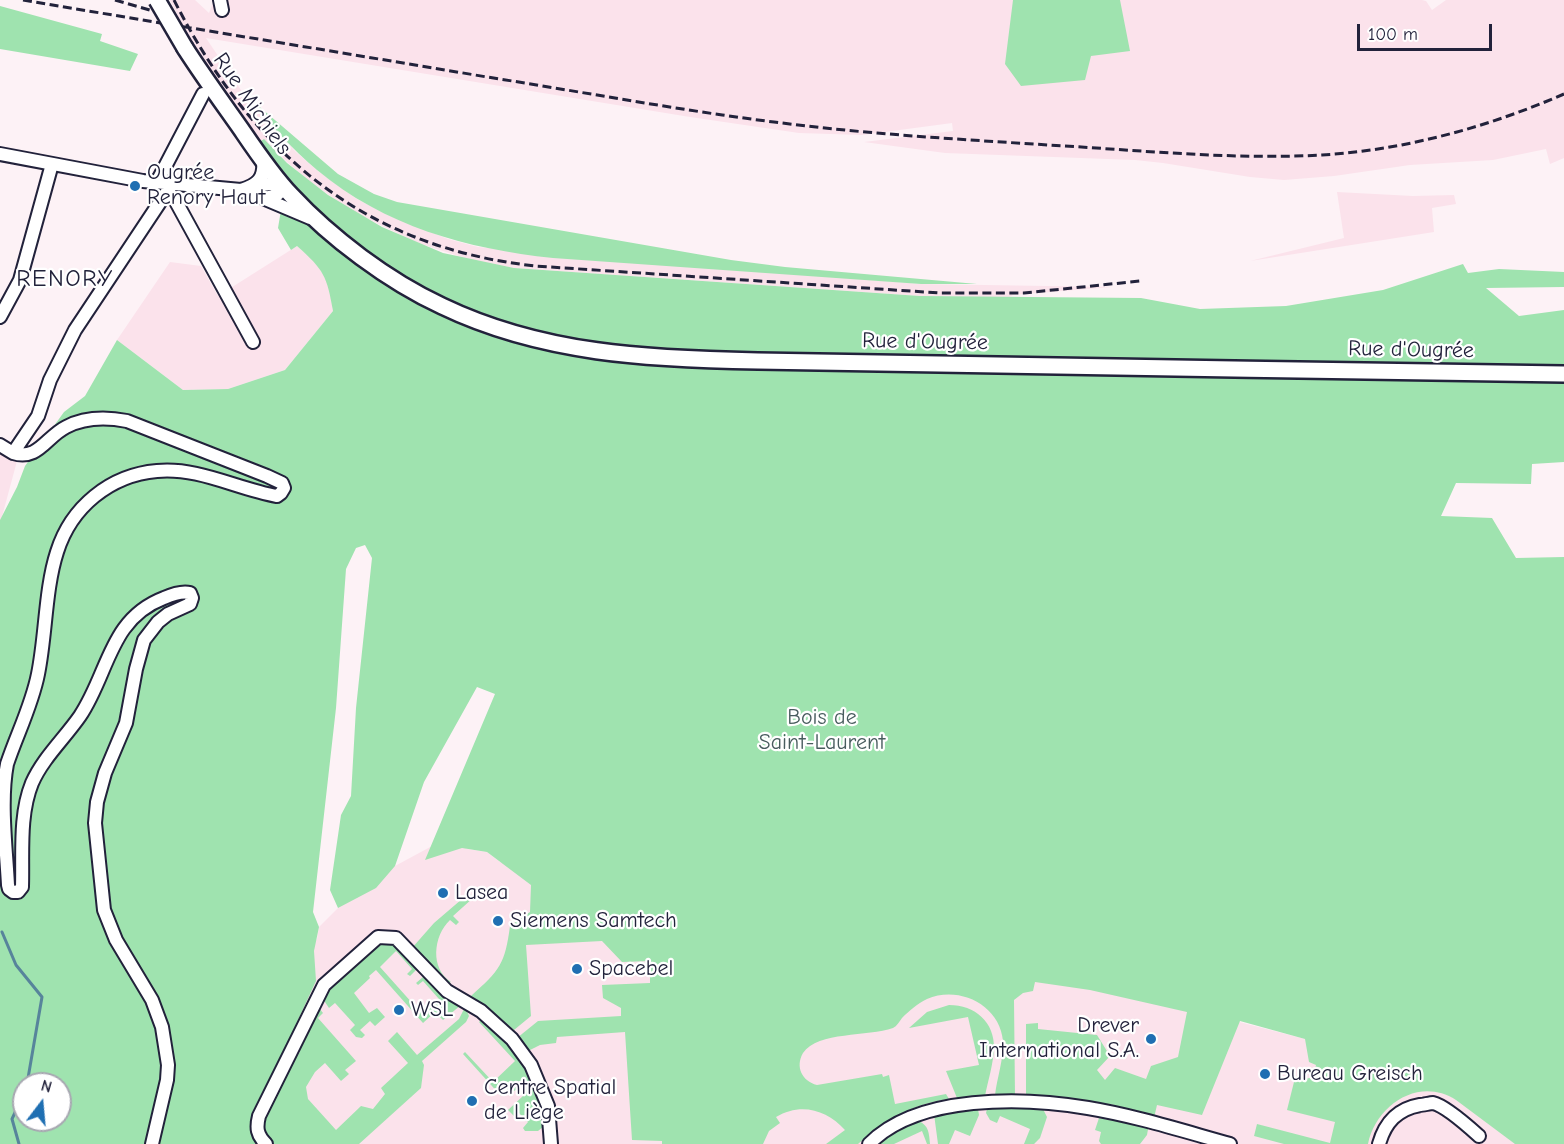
<!DOCTYPE html>
<html>
<head>
<meta charset="utf-8">
<style>
  body { margin:0 }
  #map { position:relative; width:1564px; height:1144px; overflow:hidden; background:#fdf2f6; font-family:"Comic Neue",sans-serif }
  canvas { display:block }
  .north { position:absolute; left:12px; top:1072px; width:60px; height:60px; box-sizing:border-box; background:#fff; border:2px solid #a7a7b1; border-radius:50%; rotate:16deg; font-size:16px; font-weight:700; line-height:24px; text-align:center; color:#22223b }
  .north::after { content:''; display:block; margin:auto; width:21px; height:27px; background:#1f6fb2; clip-path:polygon(50% 0,100% 100%,50% 72%,0 100%) }
  .scale { position:absolute; left:1357px; top:24px; width:135px; height:27px; box-sizing:border-box; border:3px solid #22223b; border-top:0; padding-left:8px; font-size:18px; line-height:21px; white-space:nowrap; color:#22223b; -webkit-text-stroke:4px #fff; paint-order:stroke }
</style>
</head>
<body>
<div id="map">
<canvas width="1564" height="1144"></canvas>
<div class="north">N</div>
<div class="scale">100 m</div>
</div>
<script>
const ctx = document.querySelector('canvas').getContext('2d');
ctx.lineJoin = 'round';
function fillPath(path, color) { ctx.fillStyle = color; ctx.fill(path, 'evenodd'); }
function trace(path, color, width, dash) { ctx.strokeStyle = color; ctx.lineWidth = width; ctx.lineCap = dash ? 'butt' : 'round'; ctx.setLineDash(dash || []); ctx.stroke(path); }
function write(font, color, halo, rows, align = 'center') {
  ctx.font = font + ' "Comic Neue",sans-serif'; ctx.lineWidth = 4.5; ctx.setLineDash([]); ctx.textBaseline = 'middle'; ctx.strokeStyle = halo; ctx.fillStyle = color; for (const [text, x, y, turn = 0] of rows) {
    ctx.save(); ctx.translate(x, y); ctx.rotate((+turn || 0) * Math.PI / 180); ctx.textAlign = isNaN(turn) ? turn : align; if (halo) ctx.strokeText(text, 0, 0); ctx.fillText(text, 0, 0); ctx.restore();
  }
}
const built = new Path2D(`
  M170,0H195L209,13L214,0H1422L1426,1L1432,10L1446,0H1564V158L1550,164L1546,149L1493,160L1410,165L1334,176L1284,180L1250,177L1163,163L1135,160L945,153L864,142L953,131L952,123L862,135L799,133L690,117L206,38L249,102L296,152L318,171L357,199L388,215L448,239L478,247L921,284L1112,287L1013,295L1007,298L920,296L514,268L474,261L415,242L350,210L309,181L287,162L263,139L259,142L196,51Z
  M1337,192L1413,196L1454,195L1456,204L1432,208L1434,232L1250,261L1344,238Z
  M297,246L313,260L328,280L333,311L285,370L228,389L183,390L117,340L170,262L201,266L218,296Z
  M0,454L17,461L0,524Z
  M445,839L468,849L487,852L500,862L975,954L1457,1078L1563,1144H233L253,1118L288,1042L307,951L317,939L319,927L338,908L395,866Z`);
const green = new Path2D(`
  M1013,0H1120L1130,51L1091,56L1085,80L1021,86L1005,64Z
  M0,6L102,34L100,41L138,54L130,71L0,49Z
  M248,97L338,174L374,194L397,202L731,260L785,267L977,284H921L553,258C467,249 384,226 317,170C292,149 271,125 249,102Z
  M264,139L287,163L328,195L382,227L443,253L514,268L920,296L1141,298L1200,309L1286,306L1383,290L1463,264L1468,273L1499,269L1564,272V287L1486,288L1519,316L1564,310V462L1532,464L1531,484L1456,483L1441,516L1492,518L1516,558L1564,557V1144H1515L1456,1100C1419,1076 1376,1105 1368,1144H1284L1254,1136L1257,1124L1330,1143L1335,1122L1287,1110L1294,1082L1313,1077L1316,1065L1309,1062L1305,1039L1240,1021L1202,1115L1157,1105L1154,1118H1150L1147,1135L1140,1144H1101L1099,1141L1101,1132L1095,1130L1099,1118L1115,1121V1105L1026,1094V1024L1038,1023V1029L1097,1035L1110,1056L1097,1070L1105,1080L1115,1068L1146,1079L1151,1066L1178,1057L1187,1012L1090,990L1035,982L1033,991L1023,993L1014,1000L1015,1096L995,1095C997,1078 1004,1058 1003,1041C1000,1005 959,985 927,999C918,1003 909,1011 902,1018C899,1022 897,1026 893,1028C868,1037 818,1031 803,1053C795,1067 802,1081 817,1085L882,1074L883,1077L889,1075L895,1104L946,1094L949,1099C914,1103 884,1121 858,1144H826L845,1130C827,1110 801,1102 776,1117L780,1123L769,1131L763,1144H662V1141L632,1140L625,1032L557,1037L556,1043L540,1045L528,1051L517,1038L538,1021L621,1016V1008L603,998L602,985L650,983V961L622,962L602,941L526,945L531,1016L514,1030L471,996C500,970 505,964 510,926L530,912L531,885L487,852L462,848L425,860L495,694L477,687L424,782L395,866L376,888L338,908L330,890L341,815L351,796L356,708L372,558L365,545L356,548L346,569L336,708L313,912L319,927L314,951L316,981L252,1120L251,1131L259,1144H0V520L17,487L25,466L64,412L85,396L117,340L183,390L228,389L285,370L333,311C327,276 324,270 297,246L291,250L278,228L281,210L299,190L259,142ZM24,1084H60V1120H24Z
  M469,893L473,898L453,916L459,922L456,925L450,920C433,936 430,969 451,982L445,984L412,948L434,923Z
  M379,943H396L416,966V970L410,976L407,974L412,969L396,951L380,967L422,1014L439,999L423,981L418,985L416,983L423,977L461,1005L443,1020L435,1012L423,1023L376,970L369,976L370,978L354,993L369,1013L377,1008L385,1017L375,1026L370,1021L360,1030L365,1035L362,1038L356,1037L350,1030L355,1025L335,1003L329,1008L323,999L325,992L332,985Z
  M949,1005C975,1005 995,1022 994,1049C993,1065 988,1081 985,1096L957,1098L946,1071L979,1065L968,1017L909,1028L927,1012Z
  M465,1007L469,1016L466,1022L422,1061L424,1065L421,1088L359,1144H272C267,1139 262,1135 262,1128C263,1111 288,1066 300,1052L299,1048L319,1008L323,1013L318,1018L356,1061L345,1070L349,1074L341,1081L325,1063L315,1072L306,1087L308,1099L336,1130L361,1106L373,1109L385,1094L381,1088L408,1063L388,1041L397,1032L417,1055L459,1019Z
  M484,1018C509,1038 534,1071 542,1104C543,1111 543,1120 543,1127L538,1131H525L523,1128L528,1122L519,1113L515,1117L508,1110L523,1096L517,1089L514,1091L510,1088L501,1096L463,1054L465,1052L493,1082L515,1061L479,1022Z
  M988,1105L1042,1107L1047,1117L1040,1138L1034,1144H1024L1030,1129L1000,1116L997,1123L990,1120L986,1113Z
  M978,1109L979,1115L970,1136L955,1130L949,1144H938L934,1114L951,1110Z
  M919,1121C929,1126 929,1133 930,1144H927L922,1131L894,1144H879L898,1130Z`);
const stream = new Path2D(`
  M2,932L16,965L42,997L27,1084
  M19,1144L12,1119L24,1093`);
const minor = new Path2D(`
  M220,0L222,10
  M0,154L143,181L241,190C258,185 265,178 263,159
  M157,182L203,94
  M241,190C253,196 266,201 278,194L282,185L270,184L254,186
  M168,192L174,198L253,342
  M265,199L310,218
  M0,317L20,280L52,164
  M0,445L13,453
  M152,1144L167,1080L168,1065L162,1027L152,1000L116,940L104,910L95,823L97,802L105,773L126,723L136,669L144,640L158,622L168,614L190,604L192,598L190,593C182,591 173,594 164,598C109,619 109,673 80,716C64,739 43,758 32,783C19,815 23,853 22,887L18,892H13L9,889L8,885C6,847 0,801 7,764C17,734 32,705 38,674C46,635 45,589 57,552C71,507 110,475 157,471C199,467 237,489 277,496L281,493L284,488L282,483L267,476L127,421C106,417 85,417 66,427C46,437 38,461 13,453L38,416L50,380L75,330L172,184
  M266,1144C257,1135 256,1128 259,1116L324,985L378,937L396,938L447,991L481,1011L512,1039L531,1065L548,1106L551,1144
  M869,1144C918,1094 1024,1097 1088,1108C1136,1116 1183,1131 1230,1144
  M1379,1144C1385,1123 1397,1109 1420,1105C1423,1105 1430,1103 1433,1103C1446,1106 1469,1127 1479,1136`);
const major = new Path2D(`
  M185,48C203,76 222,102 241,129C256,151 272,175 291,195C331,238 388,281 442,306C542,354 649,359 758,361C818,362 879,363 939,364C1147,368 1356,371 1564,374`);
const rail = new Path2D(`
  M23,0C177,26 332,51 487,77C583,92 678,110 774,122C865,134 956,139 1048,145C1138,150 1231,160 1322,155C1405,150 1488,127 1564,94
  M115,0L174,17
  M174,0C251,152 363,247 535,266L940,293H1024L1140,281`);
const majorBridge = new Path2D(`
  M157,0L185,48`);
const markers = [
  [135,186,6,"#1f6fb2"],
  [443,893,6,"#1f6fb2"],
  [498,921,6,"#1f6fb2"],
  [577,969,6,"#1f6fb2"],
  [399,1010,6,"#1f6fb2"],
  [1151,1039,6,"#1f6fb2"],
  [1265,1074,6,"#1f6fb2"],
  [472,1101,6,"#1f6fb2"]
];
const streetNames = [
  ["Rue Michiels",252,104,55],
  ["Rue d'Ougrée",925,342,1],
  ["Rue d'Ougrée",1411,350,1]
];
const poiNames = [
  ["Ougrée",147,173],
  ["Renory Haut",147,198],
  ["Lasea",455,893],
  ["Siemens Samtech",510,921],
  ["Spacebel",589,969],
  ["WSL",411,1010],
  ["Drever",1139,1026,"right"],
  ["International S.A.",1139,1051,"right"],
  ["Bureau Greisch",1277,1074],
  ["Centre Spatial",484,1088],
  ["de Liège",484,1113]
];
const parkNames = [
  ["Bois de",822,718],
  ["Saint-Laurent",822,743]
];
const neighbourhoodNames = [
  ["RENORY",65,279]
];
fillPath(built, '#fbe2eb');
fillPath(green, '#9fe3af');
trace(stream, '#57849b', 3);
trace(minor, '#22223b', 16);
trace(major, '#22223b', 20);
trace(minor, '#fff', 12);
trace(major, '#fff', 15);
trace(rail, '#22223b', 3, [9, 4.5]);
trace(majorBridge, '#22223b', 20, []);
trace(majorBridge, '#fff', 15);
for (const [x, y, r, color] of markers) { const dot = new Path2D(); dot.arc(x, y, r, 0, 2 * Math.PI); ctx.fillStyle = color; ctx.fill(dot); trace(dot, '#fff', 2); }
write('22px', '#22223b', '#fff', streetNames);
write('22px', '#22223b', '#fff', poiNames, 'left');
write('22px', '#485c5e', '#fff', parkNames);
ctx.letterSpacing = '1.5px';
write('24px', '#22223b', '#fff', neighbourhoodNames);
ctx.letterSpacing = '0px';
</script>
</body>
</html>
